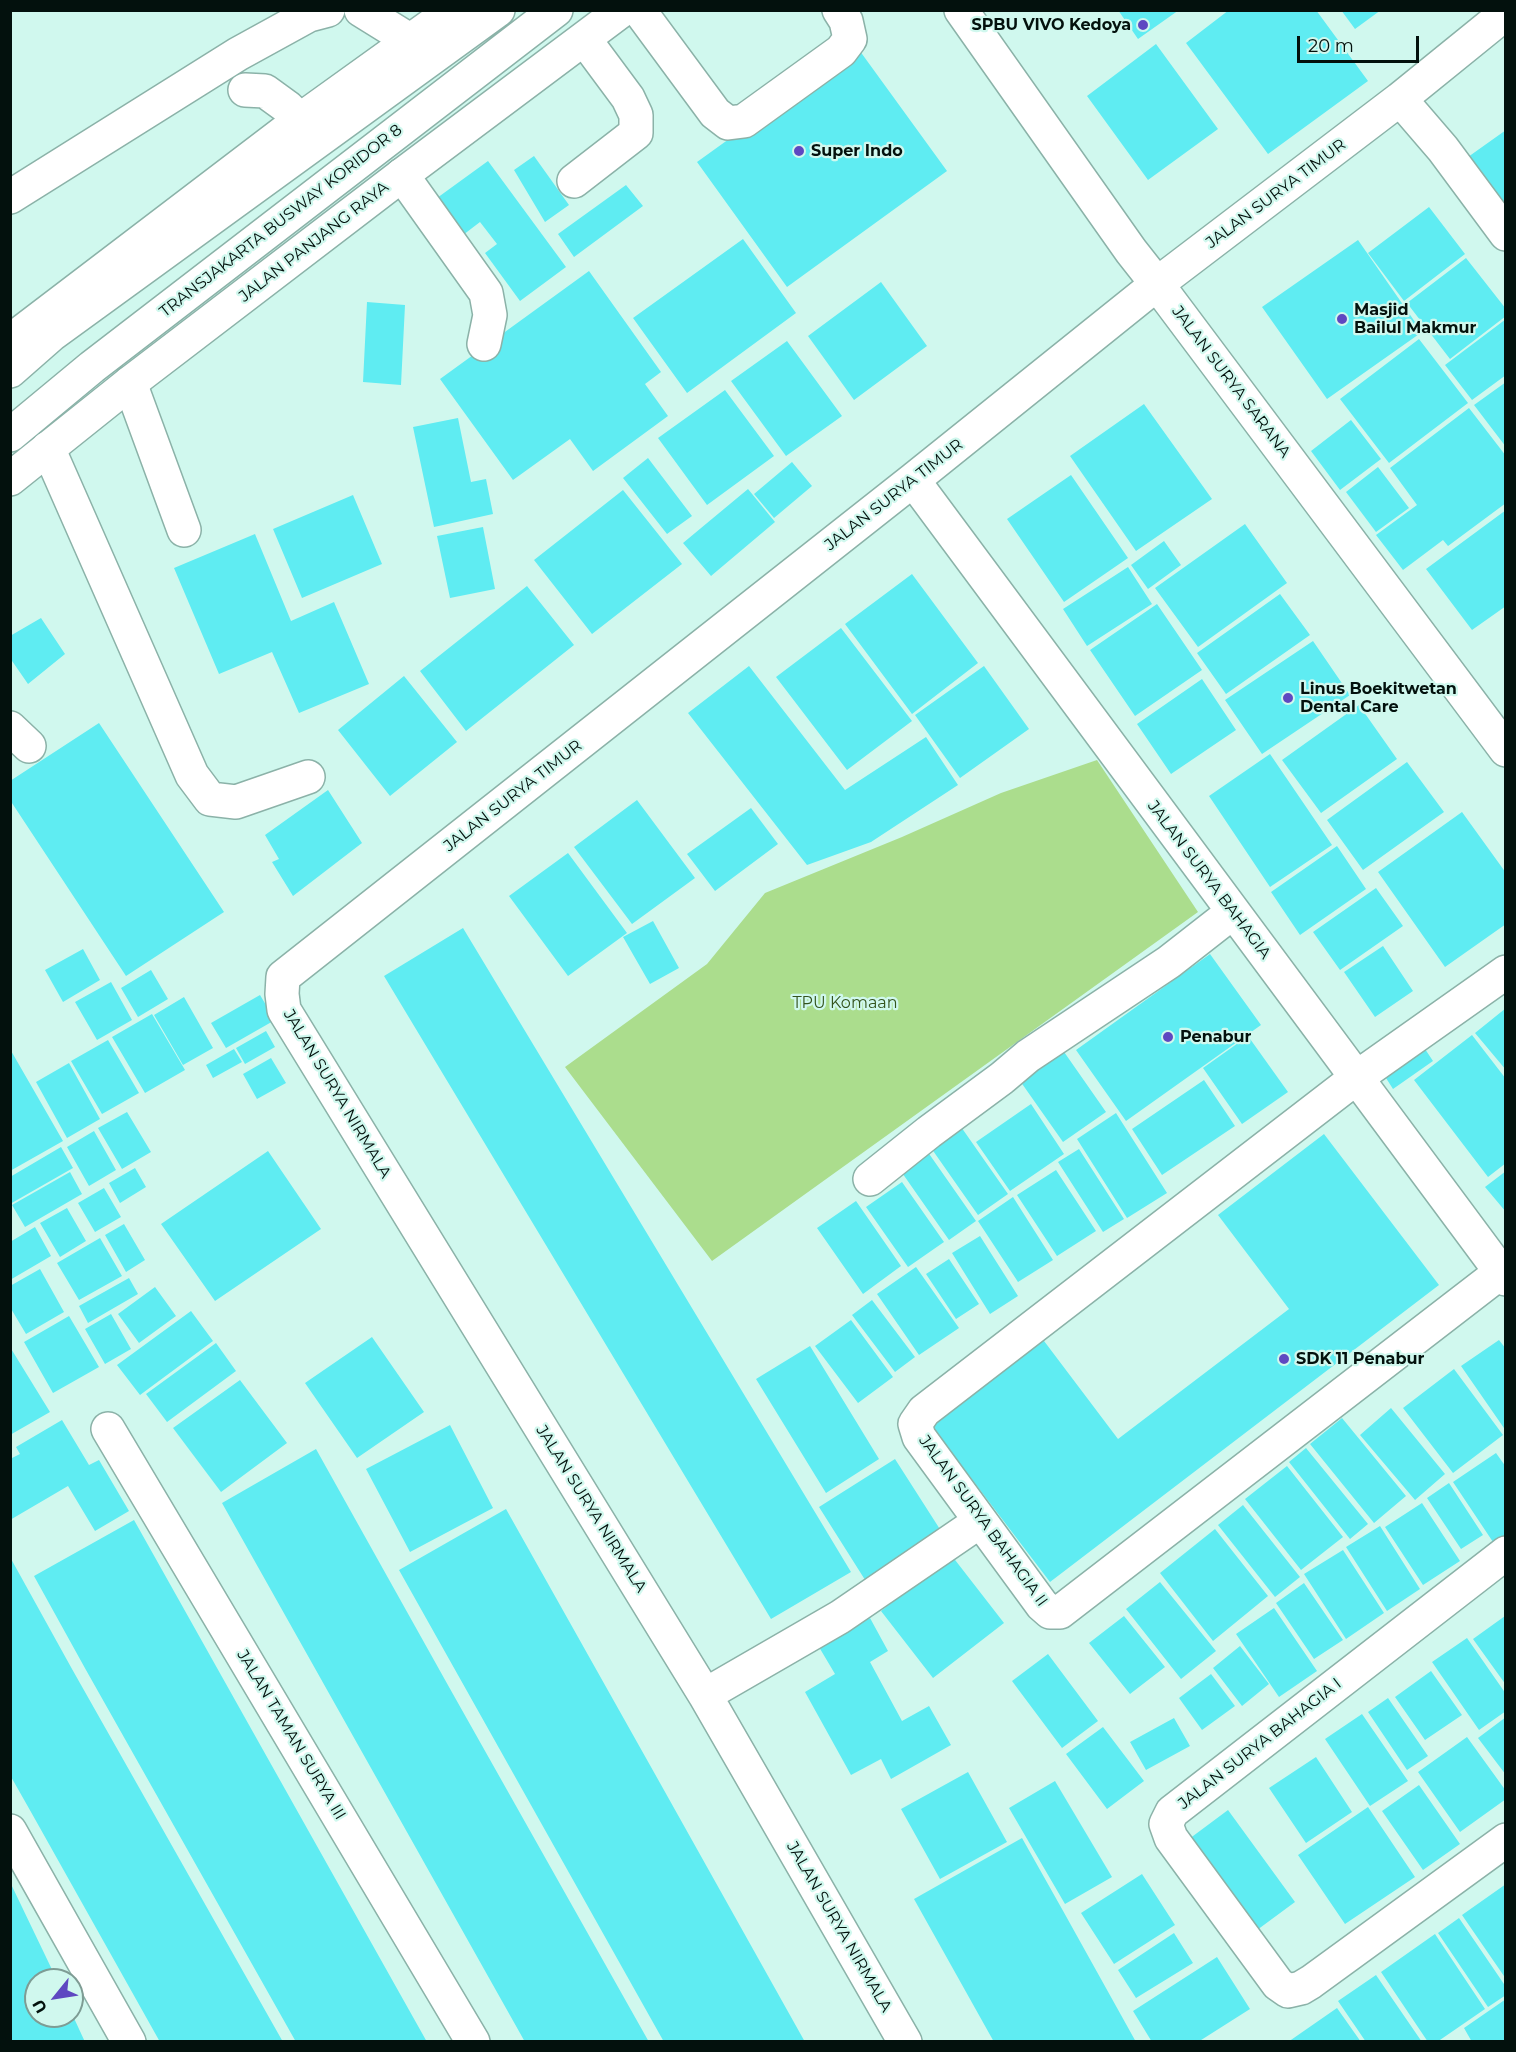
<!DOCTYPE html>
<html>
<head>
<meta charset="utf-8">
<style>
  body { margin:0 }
  #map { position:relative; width:1516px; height:2052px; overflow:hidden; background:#d0f8ee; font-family:Montserrat,sans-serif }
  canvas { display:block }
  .frame { position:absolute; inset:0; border:12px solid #03110d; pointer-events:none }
  .north { position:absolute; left:24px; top:1968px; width:60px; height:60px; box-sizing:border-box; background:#d0f8ee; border:2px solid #7e9c94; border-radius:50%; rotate:240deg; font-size:16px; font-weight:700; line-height:24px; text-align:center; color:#03110d }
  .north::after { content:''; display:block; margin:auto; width:21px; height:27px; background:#5e48c1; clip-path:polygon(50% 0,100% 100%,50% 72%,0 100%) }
  .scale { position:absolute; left:1297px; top:36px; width:122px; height:27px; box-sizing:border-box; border:3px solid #03110d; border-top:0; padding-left:8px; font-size:18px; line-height:21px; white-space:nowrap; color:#03110d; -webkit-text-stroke:4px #d0f8ee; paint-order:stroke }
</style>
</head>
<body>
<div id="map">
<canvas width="1516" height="2052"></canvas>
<div class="frame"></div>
<div class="north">U</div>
<div class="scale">20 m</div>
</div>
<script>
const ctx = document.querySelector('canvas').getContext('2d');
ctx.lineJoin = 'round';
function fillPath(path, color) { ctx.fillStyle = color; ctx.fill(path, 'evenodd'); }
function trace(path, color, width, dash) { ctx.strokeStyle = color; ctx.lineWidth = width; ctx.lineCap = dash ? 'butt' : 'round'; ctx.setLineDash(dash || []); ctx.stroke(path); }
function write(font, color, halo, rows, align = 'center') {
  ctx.font = font + ' Montserrat,sans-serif'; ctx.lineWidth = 4.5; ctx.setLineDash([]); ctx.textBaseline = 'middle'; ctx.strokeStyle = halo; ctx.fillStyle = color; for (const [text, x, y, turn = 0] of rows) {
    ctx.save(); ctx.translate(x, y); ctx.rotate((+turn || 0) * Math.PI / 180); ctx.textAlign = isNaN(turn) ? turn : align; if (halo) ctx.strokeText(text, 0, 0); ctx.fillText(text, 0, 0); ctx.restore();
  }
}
const green = new Path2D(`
  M1097,760L1198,912L712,1261L565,1067L707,964L765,893L902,837L1001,793Z`);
const building = new Path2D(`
  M1118,10H1179L1138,39Z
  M1229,10H1316L1368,81L1268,154L1186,43Z
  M1341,10H1381L1355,29Z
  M1156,44L1218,129L1148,180L1087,96Z
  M857,47L947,171L787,287L697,162Z
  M1506,130V211L1468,157Z
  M534,156L569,205L545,222L514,170Z
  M488,161L566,267L520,301L485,253L497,244L480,222L463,235L437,198Z
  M626,185L643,206L574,257L558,234Z
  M1429,207L1465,254L1404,301L1368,253Z
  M743,239L796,313L687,393L633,318Z
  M1358,240L1422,332L1327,399L1262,307Z
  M1466,258L1506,309V316L1450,359L1407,303Z
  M589,271L661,372L645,384L668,416L593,471L570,439L513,480L440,379Z
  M881,282L927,346L854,400L808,336Z
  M367,302L405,305L401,385L363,382Z
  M1506,319V375L1472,400L1445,365Z
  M1419,339L1468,403L1389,463L1340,399Z
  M787,341L842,416L786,456L731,381Z
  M1506,382V447L1474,405Z
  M725,390L774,456L707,505L658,438Z
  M1144,404L1212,499L1136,551L1070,456Z
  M1469,408L1506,456V503L1448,546L1443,540L1403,570L1376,535L1417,505L1390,468Z
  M458,418L471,482L486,479L493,514L434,527L413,427Z
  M1351,420L1381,459L1340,490L1311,451Z
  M648,458L692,516L667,534L623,478Z
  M792,462L812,486L774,518L754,494Z
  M1378,467L1409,508L1376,532L1346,492Z
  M1071,475L1128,558L1064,602L1007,519Z
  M748,489L775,522L711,576L683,543Z
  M623,490L682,564L592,634L534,560Z
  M353,495L382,564L302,598L273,529Z
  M1506,510V606L1472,630L1426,569Z
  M1245,524L1287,583L1198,647L1155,588Z
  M483,527L495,589L450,598L437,536Z
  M255,534L291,621L334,602L369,684L299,713L272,652L219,674L174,568Z
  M1164,541L1181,565L1148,589L1131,565Z
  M1128,567L1152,604L1087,646L1063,609Z
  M912,574L978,663L912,714L845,624Z
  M527,586L574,645L466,731L420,671Z
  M1280,594L1310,635L1226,694L1197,653Z
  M1157,604L1202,670L1135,716L1090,650Z
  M41,618L65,654L28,684L10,658V636Z
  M841,628L912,721L847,770L776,677Z
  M1313,641L1350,695L1262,754L1225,700Z
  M749,666L845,790L926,737L958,785L871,842L807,865L688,713Z
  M984,666L1029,729L960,778L915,715Z
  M404,676L457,742L390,796L338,730Z
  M1202,679L1236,730L1171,774L1137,724Z
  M1359,705L1397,759L1321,813L1282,760Z
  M99,723L224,912L126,976L10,800V781Z
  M1270,754L1332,845L1270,887L1209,796Z
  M1407,762L1444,812L1363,870L1327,820Z
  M328,790L362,843L293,896L272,862L279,859L265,835Z
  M637,800L695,878L632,924L574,847Z
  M751,808L778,844L715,891L687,854Z
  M1462,812L1506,873V924L1445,967L1378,872Z
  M1337,846L1366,889L1300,935L1271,892Z
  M568,853L627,933L568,976L509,896Z
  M1376,888L1403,926L1340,970L1313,932Z
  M653,921L679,968L650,984L623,937Z
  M463,928L851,1572L771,1619L384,976Z
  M1383,946L1413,991L1375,1017L1344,972Z
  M83,949L100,980L63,1002L45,970Z
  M1210,954L1261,1025L1126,1121L1076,1050Z
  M151,970L168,999L138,1017L121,988Z
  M111,982L132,1020L97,1040L75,1002Z
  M260,995L275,1020L226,1048L211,1023Z
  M184,997L213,1048L183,1065L154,1015Z
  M1506,1008V1070L1475,1033Z
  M152,1014L185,1070L145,1093L112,1037Z
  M266,1031L275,1047L245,1064L236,1048Z
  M1472,1035L1506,1079V1163L1488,1177L1414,1080Z
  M1248,1036L1288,1092L1242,1124L1203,1068Z
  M108,1040L139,1093L102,1114L71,1061Z
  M1419,1040L1433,1061L1393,1089L1379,1067Z
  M10,1049L63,1141L10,1171Z
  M234,1049L242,1062L213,1078L206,1065Z
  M1062,1049L1106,1112L1063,1142L1018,1078Z
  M271,1058L286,1083L257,1099L243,1074Z
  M69,1063L100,1119L67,1138L36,1082Z
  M1204,1080L1235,1126L1162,1175L1132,1129Z
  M1031,1104L1064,1154L1010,1191L976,1142Z
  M127,1112L151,1152L122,1169L98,1128Z
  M1116,1113L1167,1193L1127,1218L1077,1139Z
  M959,1124L1008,1194L978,1215L929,1145Z
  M94,1131L116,1170L89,1186L67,1147Z
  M1324,1134L1439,1285L1050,1582L926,1419L1038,1333L1118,1439L1289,1309L1218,1215Z
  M61,1147L73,1168L10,1204V1177Z
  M925,1148L976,1221L949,1240L898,1167Z
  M1079,1149L1124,1219L1103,1232L1058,1162Z
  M268,1151L321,1229L215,1301L161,1224Z
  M135,1168L146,1187L120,1203L109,1183Z
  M1056,1170L1096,1231L1057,1256L1017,1195Z
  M1506,1171V1212L1485,1187Z
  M70,1172L82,1194L25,1227L12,1205Z
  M902,1182L944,1242L908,1267L866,1207Z
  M104,1188L121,1217L95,1232L78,1203Z
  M1013,1197L1053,1260L1018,1282L978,1221Z
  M856,1201L901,1266L863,1294L817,1228Z
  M67,1208L86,1241L60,1257L40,1223Z
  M124,1224L145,1260L126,1272L105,1235Z
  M35,1227L51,1256L10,1280V1242Z
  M980,1236L1018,1296L990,1314L952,1253Z
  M100,1238L122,1276L79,1300L57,1263Z
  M949,1259L979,1304L956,1319L926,1274Z
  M916,1267L959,1328L919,1355L877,1294Z
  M40,1269L64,1312L26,1334L10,1307V1286Z
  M129,1278L138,1294L88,1323L79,1306Z
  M155,1287L176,1316L139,1343L118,1314Z
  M872,1300L915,1357L895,1372L852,1315Z
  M191,1311L213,1341L140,1395L117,1365Z
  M111,1314L131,1349L105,1364L85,1329Z
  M69,1316L99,1367L53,1393L24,1342Z
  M851,1320L893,1377L858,1403L815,1346Z
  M372,1337L424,1412L357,1458L305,1383Z
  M1499,1340L1506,1349V1431L1461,1366Z
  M216,1343L236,1371L167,1422L146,1394Z
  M810,1346L879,1459L826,1493L756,1379Z
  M10,1347L50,1412L10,1435Z
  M1454,1369L1503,1435L1453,1473L1403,1408Z
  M240,1380L287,1443L221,1492L173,1428Z
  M1391,1408L1445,1474L1415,1500L1360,1435Z
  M1342,1418L1406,1496L1374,1523L1310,1444Z
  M62,1420L89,1465L99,1460L129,1511L95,1531L68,1486L10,1520V1459L20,1454L16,1447Z
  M450,1425L493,1508L410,1552L366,1469Z
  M1306,1448L1368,1524L1350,1539L1289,1462Z
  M316,1449L449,1687L649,2042H525L222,1503Z
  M1496,1453L1506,1467V1538L1495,1545L1453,1482Z
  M895,1459L943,1534L867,1583L819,1507Z
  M1287,1466L1343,1537L1301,1570L1245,1499Z
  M1449,1483L1483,1535L1461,1549L1427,1498Z
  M1422,1503L1460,1561L1423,1585L1385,1527Z
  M1243,1505L1300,1577L1275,1597L1218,1525Z
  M506,1509L660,1783L805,2042H664L504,1757L399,1570Z
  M134,1520L258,1741L427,2042H296L86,1670L34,1576Z
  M1380,1526L1420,1589L1387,1611L1346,1547Z
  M1215,1529L1268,1596L1213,1641L1160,1573Z
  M1343,1550L1384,1613L1346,1639L1304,1574Z
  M952,1556L1004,1623L933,1678L881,1611Z
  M10,1557L72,1669L283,2042H160L31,1812L10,1775Z
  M1160,1582L1216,1651L1181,1679L1126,1609Z
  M1304,1583L1343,1640L1314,1659L1276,1603Z
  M1274,1608L1317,1671L1279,1697L1236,1634Z
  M1124,1616L1165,1667L1130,1694L1089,1643Z
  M1505,1616L1506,1618V1685L1473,1639Z
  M870,1618L888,1651L870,1662L902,1721L929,1706L951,1745L891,1779L881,1759L851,1775L805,1692L835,1674L819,1647Z
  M1467,1638L1506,1694V1711L1479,1730L1432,1662Z
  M1240,1646L1269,1684L1242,1706L1213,1668Z
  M1048,1654L1098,1721L1062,1748L1012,1681Z
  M1431,1671L1462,1715L1425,1740L1395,1697Z
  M1211,1674L1235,1706L1202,1730L1179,1698Z
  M1388,1698L1428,1756L1407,1770L1368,1712Z
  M1362,1714L1408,1781L1370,1806L1325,1739Z
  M1506,1717V1775L1478,1738Z
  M1174,1718L1190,1746L1146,1770L1130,1742Z
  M1103,1727L1144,1781L1107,1809L1066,1754Z
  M1467,1737L1506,1791V1799L1460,1832L1418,1772Z
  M1316,1757L1352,1812L1306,1843L1269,1788Z
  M968,1772L1007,1842L940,1879L901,1809Z
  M1055,1781L1112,1877L1065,1904L1009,1808Z
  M1419,1785L1460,1844L1423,1870L1382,1811Z
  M1368,1807L1415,1877L1345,1924L1298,1855Z
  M1228,1810L1295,1902L1253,1933L1185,1842Z
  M1022,1838L1062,1909L1136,2042H994L914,1899Z
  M1142,1874L1175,1925L1114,1964L1081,1913Z
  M10,1882L57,1980H36V2016H73L85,2042H10Z
  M1506,1884V1979L1462,1915Z
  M1459,1918L1506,1987V1995L1488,2007L1438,1933Z
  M1174,1933L1193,1963L1136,1998L1118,1970Z
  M1435,1934L1485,2009L1437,2042H1428L1381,1972Z
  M1217,1957L1250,2009L1198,2042H1152L1133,2011Z
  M1376,1975L1422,2042H1366L1338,2001Z
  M1506,1999V2042H1472L1464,2028Z
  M1337,2008L1361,2042H1288Z`);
const minor = new Path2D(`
  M361,10L411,41
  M639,10L715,113L728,123L744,121L841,51L850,39L846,21L839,10
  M961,10L1131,251L1157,284L1506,750
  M245,90L265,91L287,107L300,120
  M1400,99L1443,149L1506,234
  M402,175L486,293L490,315L484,344
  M574,181L636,133V115L628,98L585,40
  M10,197L238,54L309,15L328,10
  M10,371L51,335L498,10
  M130,383L184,530
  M10,435L92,367L556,10
  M48,448L192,775L210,799L236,802L308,777
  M913,480L1506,1279
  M10,728L29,746
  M870,1179L929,1132L1002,1078L1028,1056L1169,962L1233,912
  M1501,1272L1060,1612H1050L1042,1605L919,1437L915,1424L924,1411L1356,1078L1506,972
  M108,1429L473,2042
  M1506,1553L1172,1812L1166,1824L1171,1838L1278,1984L1288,1991L1301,1988L1311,1982L1506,1840
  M705,1695L840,1617L979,1522
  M10,1831L129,2042
  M905,2042L705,1695L284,1010L282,994L283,977L913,480L1157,284L1400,99L1506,13`);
const major = new Path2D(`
  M10,341L300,120L453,10
  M10,479L130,383L402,175L622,10`);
const markers = [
  [1143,25,6,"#5e48c1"],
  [799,151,6,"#5e48c1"],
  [1342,319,6,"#5e48c1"],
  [1288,698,6,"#5e48c1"],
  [1168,1037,6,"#5e48c1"],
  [1284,1359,6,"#5e48c1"]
];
const poiNames = [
  ["SPBU VIVO Kedoya",1131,25,"right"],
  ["Super Indo",811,151],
  ["Masjid",1354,310],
  ["Bailul Makmur",1354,328],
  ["Linus Boekitwetan",1300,689],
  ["Dental Care",1300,707],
  ["Penabur",1180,1037],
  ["SDK 11 Penabur",1296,1359]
];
const streetNames = [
  ["JALAN SURYA TIMUR",1276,194,-37],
  ["TRANSJAKARTA BUSWAY KORIDOR 8",281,221,-38],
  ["JALAN PANJANG RAYA",314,242,-38],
  ["JALAN SURYA SARANA",1231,382,53],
  ["JALAN SURYA TIMUR",894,495,-38],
  ["JALAN SURYA TIMUR",513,796,-38],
  ["JALAN SURYA BAHAGIA",1209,880,53],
  ["JALAN SURYA NIRMALA",337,1094,59],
  ["JALAN SURYA NIRMALA",591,1509,58],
  ["JALAN SURYA BAHAGIA II",983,1521,54],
  ["JALAN TAMAN SURYA III",291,1735,59],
  ["JALAN SURYA BAHAGIA I",1260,1744,-38],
  ["JALAN SURYA NIRMALA",839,1927,60]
];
const parkNames = [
  ["TPU Komaan",845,1003]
];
fillPath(green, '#abdd8d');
fillPath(building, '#5fecf2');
trace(minor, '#8bb2a8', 36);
trace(major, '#8bb2a8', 36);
trace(minor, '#fff', 33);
trace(major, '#fff', 33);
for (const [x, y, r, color] of markers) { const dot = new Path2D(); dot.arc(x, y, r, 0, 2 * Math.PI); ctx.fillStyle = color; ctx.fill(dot); trace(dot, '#d0f8ee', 2); }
write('bold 16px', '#03110d', '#d0f8ee', poiNames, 'left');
write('16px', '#03110d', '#d0f8ee', streetNames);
write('16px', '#34531c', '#d0f8ee', parkNames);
</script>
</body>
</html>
